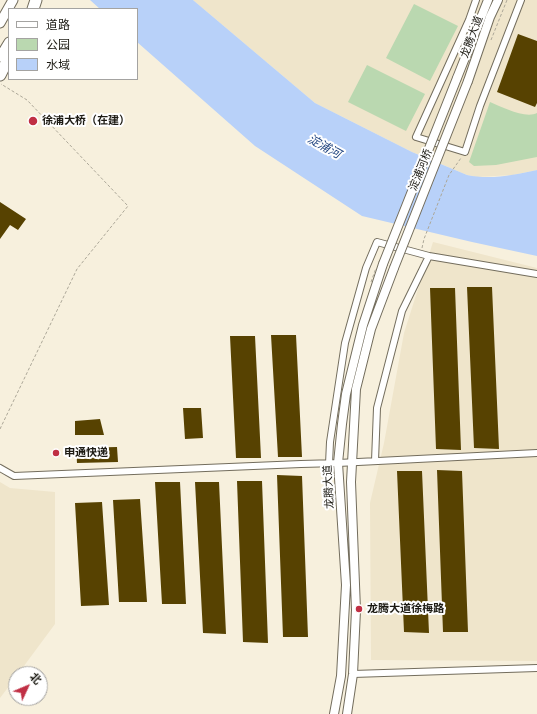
<!DOCTYPE html>
<html>
<head>
<meta charset="utf-8">
<style>
  body { margin:0 }
  #map { position:relative; width:537px; height:714px; overflow:hidden; background:#f7f0dd; font-family:Manrope,"Noto Sans SC",sans-serif }
  canvas { display:block }
  .legend { position:absolute; left:8px; top:8px; width:130px; height:72px; box-sizing:border-box; background:#fff; border:1px solid #a4a3a1; margin:0; padding:5px 7px; list-style:none; font-size:12px; color:#1c1a13 }
  .legend li { display:flex; align-items:center; gap:8px; height:20px }
  .legend b { width:20px; border:1px solid #a4a3a1 }
  .north { position:absolute; left:8px; top:666px; width:40px; height:40px; box-sizing:border-box; background:#fff; border:1px solid #a4a3a1; border-radius:50%; rotate:46deg; font-size:11px; font-weight:700; line-height:16px; text-align:center; color:#1c1a13 }
  .north::after { content:''; display:block; margin:auto; width:14px; height:18px; background:#c02f44; clip-path:polygon(50% 0,100% 100%,50% 72%,0 100%) }
</style>
</head>
<body>
<div id="map">
<canvas width="537" height="714"></canvas>
<ul class="legend">
<li><b style="height:5px;background:#fff"></b>道路</li>
<li><b style="height:11px;background:#bad8b0"></b>公园</li>
<li><b style="height:11px;background:#b8d1f9"></b>水域</li>
</ul>
<div class="north">北</div>
</div>
<script>
const ctx = document.querySelector('canvas').getContext('2d');
ctx.lineJoin = 'round';
function fillPath(path, color) { ctx.fillStyle = color; ctx.fill(path, 'evenodd'); }
function trace(path, color, width, dash) { ctx.strokeStyle = color; ctx.lineWidth = width; ctx.lineCap = dash ? 'butt' : 'round'; ctx.setLineDash(dash || []); ctx.stroke(path); }
function write(font, color, halo, rows, align = 'center') {
  ctx.font = font + ' Manrope,"Noto Sans SC",sans-serif'; ctx.lineWidth = 4; ctx.setLineDash([]); ctx.textBaseline = 'middle'; ctx.strokeStyle = halo; ctx.fillStyle = color; for (const [text, x, y, turn = 0] of rows) {
    ctx.save(); ctx.translate(x, y); ctx.rotate((+turn || 0) * Math.PI / 180); ctx.textAlign = isNaN(turn) ? turn : align; if (halo) ctx.strokeText(text, 0, 0); ctx.fillText(text, 0, 0); ctx.restore();
  }
}
const built = new Path2D(`
  M193,0H537V170L513,175L477,177L467,175L412,152L315,103Z
  M433,242L537,268V661L371,660L370,503L384,443L404,333Z
  M0,482L10,488L55,492V624L18,674H16V677L0,698Z`);
const green = new Path2D(`
  M414,4L458,26L430,81L386,58Z
  M367,65L425,94L406,131L348,102Z
  M490,102C502,107 525,119 537,113V157L496,165L474,166L469,162Z`);
const water = new Path2D(`
  M90,0H193L315,103L412,152L467,175C490,180 515,175 537,170V256L472,242L362,216L255,146L137,42V9H100Z`);
const building = new Path2D(`
  M518,34L537,41V103L535,107L497,92Z
  M0,202L26,219L18,230L10,225L0,239Z
  M467,287H492L499,449L474,448Z
  M430,288H455L461,450L436,449Z
  M271,335H296L302,457H278Z
  M230,336H255L261,458H236Z
  M183,408H201L203,438L185,439Z
  M100,419L104,435H75V421Z
  M117,447L118,462L77,463L76,448Z
  M437,470L462,471L468,632H443Z
  M397,471H422L429,633L404,632Z
  M277,475L302,476L308,637H283Z
  M237,481H262L268,643L243,642Z
  M155,482H180L186,604H162Z
  M195,482H219L226,634L203,633Z
  M140,499L147,602H119L113,500Z
  M102,502L109,605L81,606L75,503Z`);
const path = new Path2D(`
  M491,40L507,0
  M422,248L424,239L449,175L461,158
  M0,429L77,269L128,206L27,100L1,84`);
const street = new Path2D(`
  M476,0L469,20L416,137L465,152L480,106L521,0
  M375,461L377,408L402,311L429,256L537,274
  M329,464L330,442L345,343L366,268L377,242L429,256
  M0,468L14,476L301,464L338,463L537,453
  M353,674L537,668`);
const secondary = new Path2D(`
  M457,78L488,0
  M468,81L490,17L498,0
  M334,714L341,676L346,585L338,463L342,424L346,394L363,325L383,264
  M347,714L353,674L356,610L351,482L356,389L371,329L394,268`);
const primary = new Path2D(`
  M0,23L13,0
  M0,57L9,42`);
const highway = new Path2D(`
  M33,9L36,0
  M0,75L9,57`);
const pathBridge = new Path2D(`
  M371,282L376,268`);
const secondaryBridge = new Path2D(`
  M383,264L457,78
  M394,268L468,81`);
const markers = [
  [33,121,5,"#c02f44"],
  [56,453,4,"#c02f44"],
  [359,609,4,"#c02f44"]
];
const streetNames = [
  ["龙腾大道",472,37,-70],
  ["淀浦河桥",421,170,-68],
  ["龙腾大道",329,487,-93]
];
const poiNames = [
  ["徐浦大桥（在建）",42,121],
  ["申通快递",64,453],
  ["龙腾大道徐梅路",367,609]
];
const waterNames = [
  ["淀浦河",324,147,29]
];
fillPath(built, '#efe5cb');
fillPath(green, '#bad8b0');
fillPath(water, '#b8d1f9');
fillPath(building, '#574201');
trace(street, '#736d5d', 8);
trace(secondary, '#736d5d', 10);
trace(primary, '#736d5d', 11);
trace(highway, '#736d5d', 13);
trace(path, '#aca798', 1, [3, 2]);
trace(street, '#fff', 6);
trace(secondary, '#fff', 8);
trace(primary, '#fff', 9);
trace(highway, '#fff', 11);
trace(secondaryBridge, '#736d5d', 10, []);
trace(pathBridge, '#aca798', 1, [3, 2]);
trace(secondaryBridge, '#fff', 8);
for (const [x, y, r, color] of markers) { const dot = new Path2D(); dot.arc(x, y, r, 0, 2 * Math.PI); ctx.fillStyle = color; ctx.fill(dot); trace(dot, '#fff', 1.5); }
write('11px', '#1c1a13', '#fff', streetNames);
write('bold 11px', '#1c1a13', '#fff', poiNames, 'left');
write('italic 12px', '#1e427e', '#fff', waterNames);
</script>
</body>
</html>
